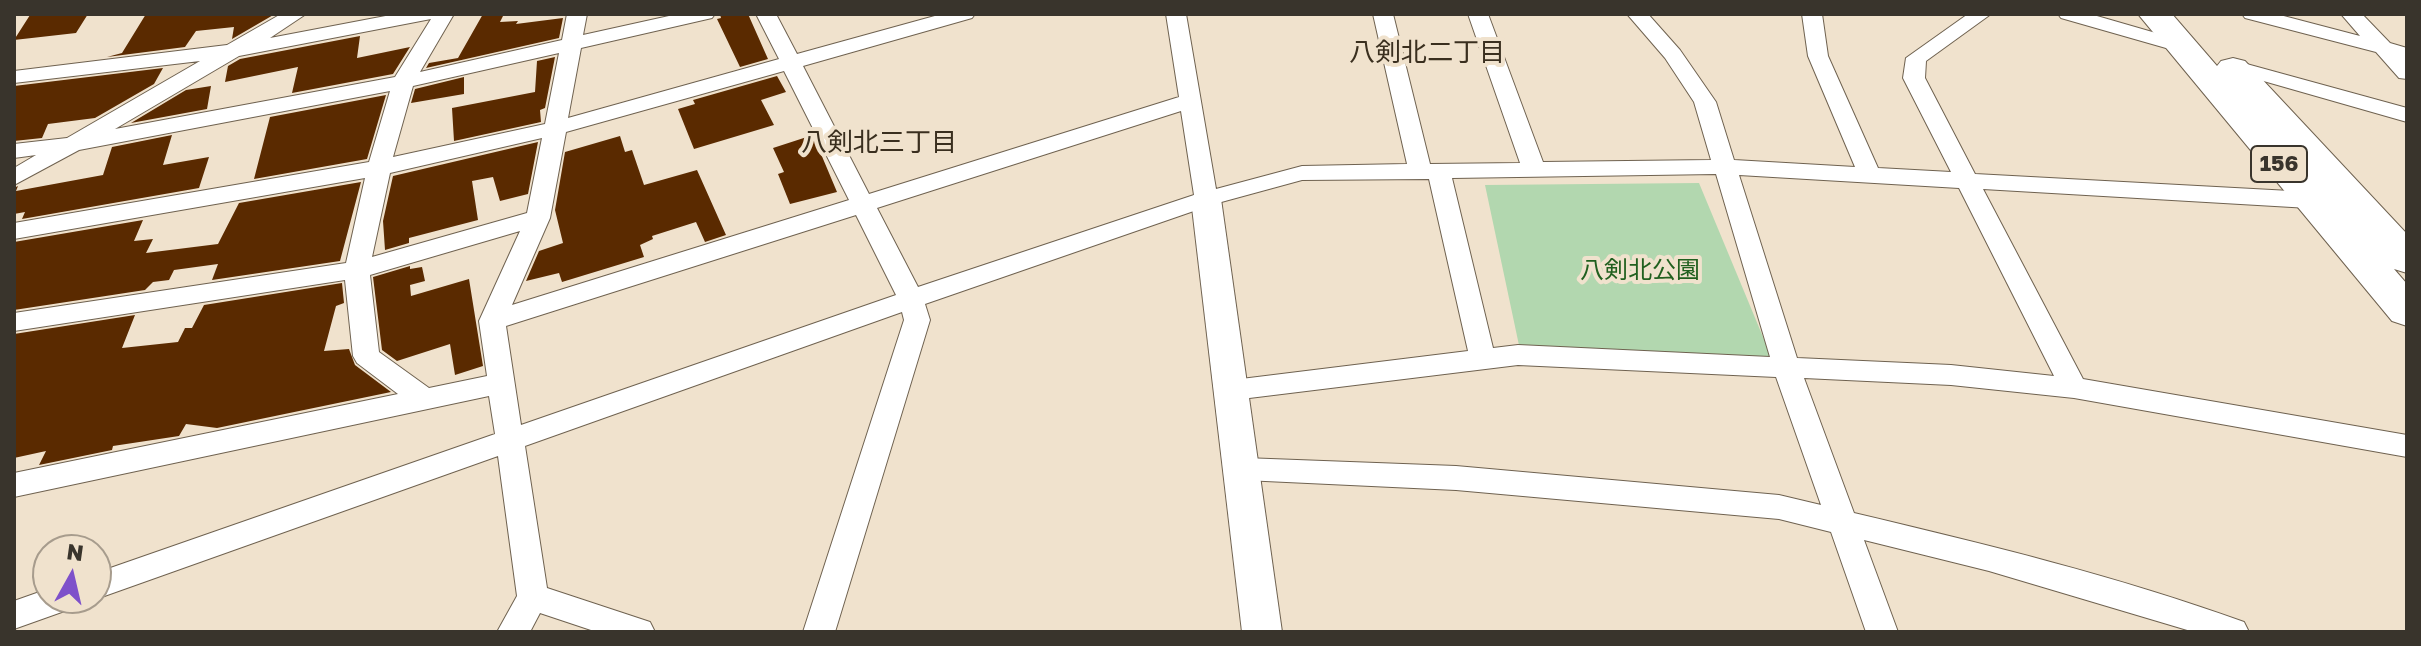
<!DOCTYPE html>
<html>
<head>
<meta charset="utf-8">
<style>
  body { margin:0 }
  #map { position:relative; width:2421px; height:646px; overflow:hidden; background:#f0e2cd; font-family:"Golos Text",sans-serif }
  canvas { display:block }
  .frame { position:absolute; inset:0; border:16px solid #39342c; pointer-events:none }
  .north { position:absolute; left:32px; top:534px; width:80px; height:80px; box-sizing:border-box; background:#f0e2cd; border:2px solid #a79c8d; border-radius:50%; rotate:8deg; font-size:22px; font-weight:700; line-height:32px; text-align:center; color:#39342c }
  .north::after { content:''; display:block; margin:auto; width:28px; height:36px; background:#7e51ca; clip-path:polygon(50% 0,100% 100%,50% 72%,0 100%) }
</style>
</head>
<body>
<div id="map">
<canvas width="2421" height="646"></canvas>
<div class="frame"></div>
<div class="north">N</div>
</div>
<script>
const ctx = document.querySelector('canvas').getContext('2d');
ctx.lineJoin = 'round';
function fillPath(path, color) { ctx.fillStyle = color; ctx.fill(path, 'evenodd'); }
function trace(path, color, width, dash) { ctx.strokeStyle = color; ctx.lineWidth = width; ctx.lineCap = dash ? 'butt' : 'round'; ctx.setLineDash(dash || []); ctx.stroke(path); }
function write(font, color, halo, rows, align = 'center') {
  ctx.font = font + ' "Golos Text","Noto Sans JP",sans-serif'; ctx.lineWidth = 8; ctx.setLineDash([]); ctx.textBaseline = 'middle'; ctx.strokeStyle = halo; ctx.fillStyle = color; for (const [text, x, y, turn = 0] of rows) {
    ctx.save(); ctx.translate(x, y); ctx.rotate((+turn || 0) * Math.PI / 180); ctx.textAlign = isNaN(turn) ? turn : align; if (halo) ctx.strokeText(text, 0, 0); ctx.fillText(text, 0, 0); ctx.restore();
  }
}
const green = new Path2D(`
  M1699,183L1773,361L1520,350L1485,185Z`);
const building = new Path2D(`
  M37,14H88L76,33L14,40L30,15Z
  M146,14H275L232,39L234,27L196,31L185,47L107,57L122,53Z
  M483,14H504L500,22L518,21L516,24L563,18L559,38L426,68L429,63L458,58Z
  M720,14H748L768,59L740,67L717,19L721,18Z
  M360,36L357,58L410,47L393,74L292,93L298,67L225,82L228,66L240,59Z
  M555,57L545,108L540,110L541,122L454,141L452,108L535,92L537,61Z
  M163,68L154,84L95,118L48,124L42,138L14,141V86Z
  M777,76L786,92L761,100L774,125L694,149L678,109L695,104L693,100Z
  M464,77V94L411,103L415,89Z
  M211,86L207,109L131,123L186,90Z
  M386,95L367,159L254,179L270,117Z
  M172,135L163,165L209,157L199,188L22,219L25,212L14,214V188L18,186L16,191L103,175L112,147Z
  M813,135L837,192L790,204L778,174L784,172L773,148Z
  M620,136L625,152L632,150L644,185L697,170L726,235L705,242L696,222L652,236L653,239L640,245L644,257L562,282L559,273L526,281L539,251L563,243L555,210L565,152Z
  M538,142L528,194L500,201L493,177L472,181L478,220L409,238V243L385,250L383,221L393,176Z
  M361,182L340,261L212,280L218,264L174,270L169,280L153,282L145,290L14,310V242L143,220L134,241L153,239L146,253L218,244L239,203Z
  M410,266V269L422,267L425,281L410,285L411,296L469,279L483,366L455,375L450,344L397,361L382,350L373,277Z
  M342,283L344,303L336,306L324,351L349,349L355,365L391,392L217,428L186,424L179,436L113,446L112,450L39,465L46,451L14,458V334L135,315L122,348L178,342L185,328H192L204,305Z`);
const minor = new Path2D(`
  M281,14H306L270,38L396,14H454L420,72L562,40L567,14H587L583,35L678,14H715L712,18L581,48L568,118L779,59L756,14H776L797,54L942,14H975L972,18L803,66L869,194L1179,97L1166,14H1186L1216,189L1302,166L1407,164L1373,14H1393L1430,164L1520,163L1468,14H1488L1543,162L1711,160L1694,102L1665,58L1627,14H1648L1680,50L1716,102L1734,160L1855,167L1808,56L1802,14H1822L1828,56L1878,168L1951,172L1903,78L1906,58L1968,14H1991L1926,61L1925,78L1975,174L2309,192L2321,200L2309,208L1983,189L2083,379L2407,435V457L2074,398L1951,385L1804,378L1854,513C1985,544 2117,576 2244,622L2249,632H2194L1989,571L1864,540L1898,632H1866L1831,532L1779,519L1456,490L1244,480L1234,477L1230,469L1234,461L1244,458L1456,466L1779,495L1821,505L1776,377L1518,365L1233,400L1223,397L1219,390L1223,383L1233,380L1468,351L1429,179L1302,180L1214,204L925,304L930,320L835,632H803L904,320L902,312L525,446L547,588L650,622L655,632H597L540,613L530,632H497L517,596L498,456L96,599L92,598H96V573L495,434L489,396L14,497V473L398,394L357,363L353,356L345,280L14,331V313L346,263L365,178L14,239V223L369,162L390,91L79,150L14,185V168L36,155L14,158V144L67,138L200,61L14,83V71L227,45ZM431,19L395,77L115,129L239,56ZM559,53L545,124L393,157L413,86ZM784,71L849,200L512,305L550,218L566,132ZM1181,111L1194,195L918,287L877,208ZM542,138L527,213L372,257L390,173ZM1716,174L1770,357L1518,345L1493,348L1452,178ZM1739,175L1959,188L2054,376L1951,365L1797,358ZM856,215L896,295L521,425L506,326ZM520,231L479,321L487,376L429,388L379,352L370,275Z
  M2058,14H2090L2187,42L2190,46L2180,52L2061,18Z
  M2242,14H2276L2360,36L2341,14H2362L2390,43L2407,48V79L2399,78L2376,52L2245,18Z
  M2232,60L2407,108V122L2225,70L2221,66Z
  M48,589V598H78L73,608L14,629V601Z`);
const tertiary = new Path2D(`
  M1206,189L1216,192L1221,199L1282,632H1242L1191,199L1196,192Z`);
const trunk = new Path2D(`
  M2138,14H2172L2217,66L2221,61L2233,58L2245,61L2407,234V273L2394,269L2407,284V326L2392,321Z`);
const shields = [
  [2279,164,56]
];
const shieldNames = [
  ["156",2279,164]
];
const parkNames = [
  ["八剣北公園",1640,270]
];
const neighbourhoodNames = [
  ["八剣北二丁目",1427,53],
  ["八剣北三丁目",879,143]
];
fillPath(green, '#b2d7af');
fillPath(building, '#5a2a00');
trace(minor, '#6f6250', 2);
trace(tertiary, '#6f6250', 2);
trace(trunk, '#6f6250', 2);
fillPath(minor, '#fff');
fillPath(tertiary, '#fff');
fillPath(trunk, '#fff');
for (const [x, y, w] of shields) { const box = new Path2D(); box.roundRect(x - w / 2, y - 18, w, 36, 6); ctx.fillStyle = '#f0e2cd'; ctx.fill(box); trace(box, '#39342c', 2); }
write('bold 22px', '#39342c', null, shieldNames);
write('24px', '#21601f', '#f0e2cd', parkNames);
write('26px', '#3a2f1f', '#f0e2cd', neighbourhoodNames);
</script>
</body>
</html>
